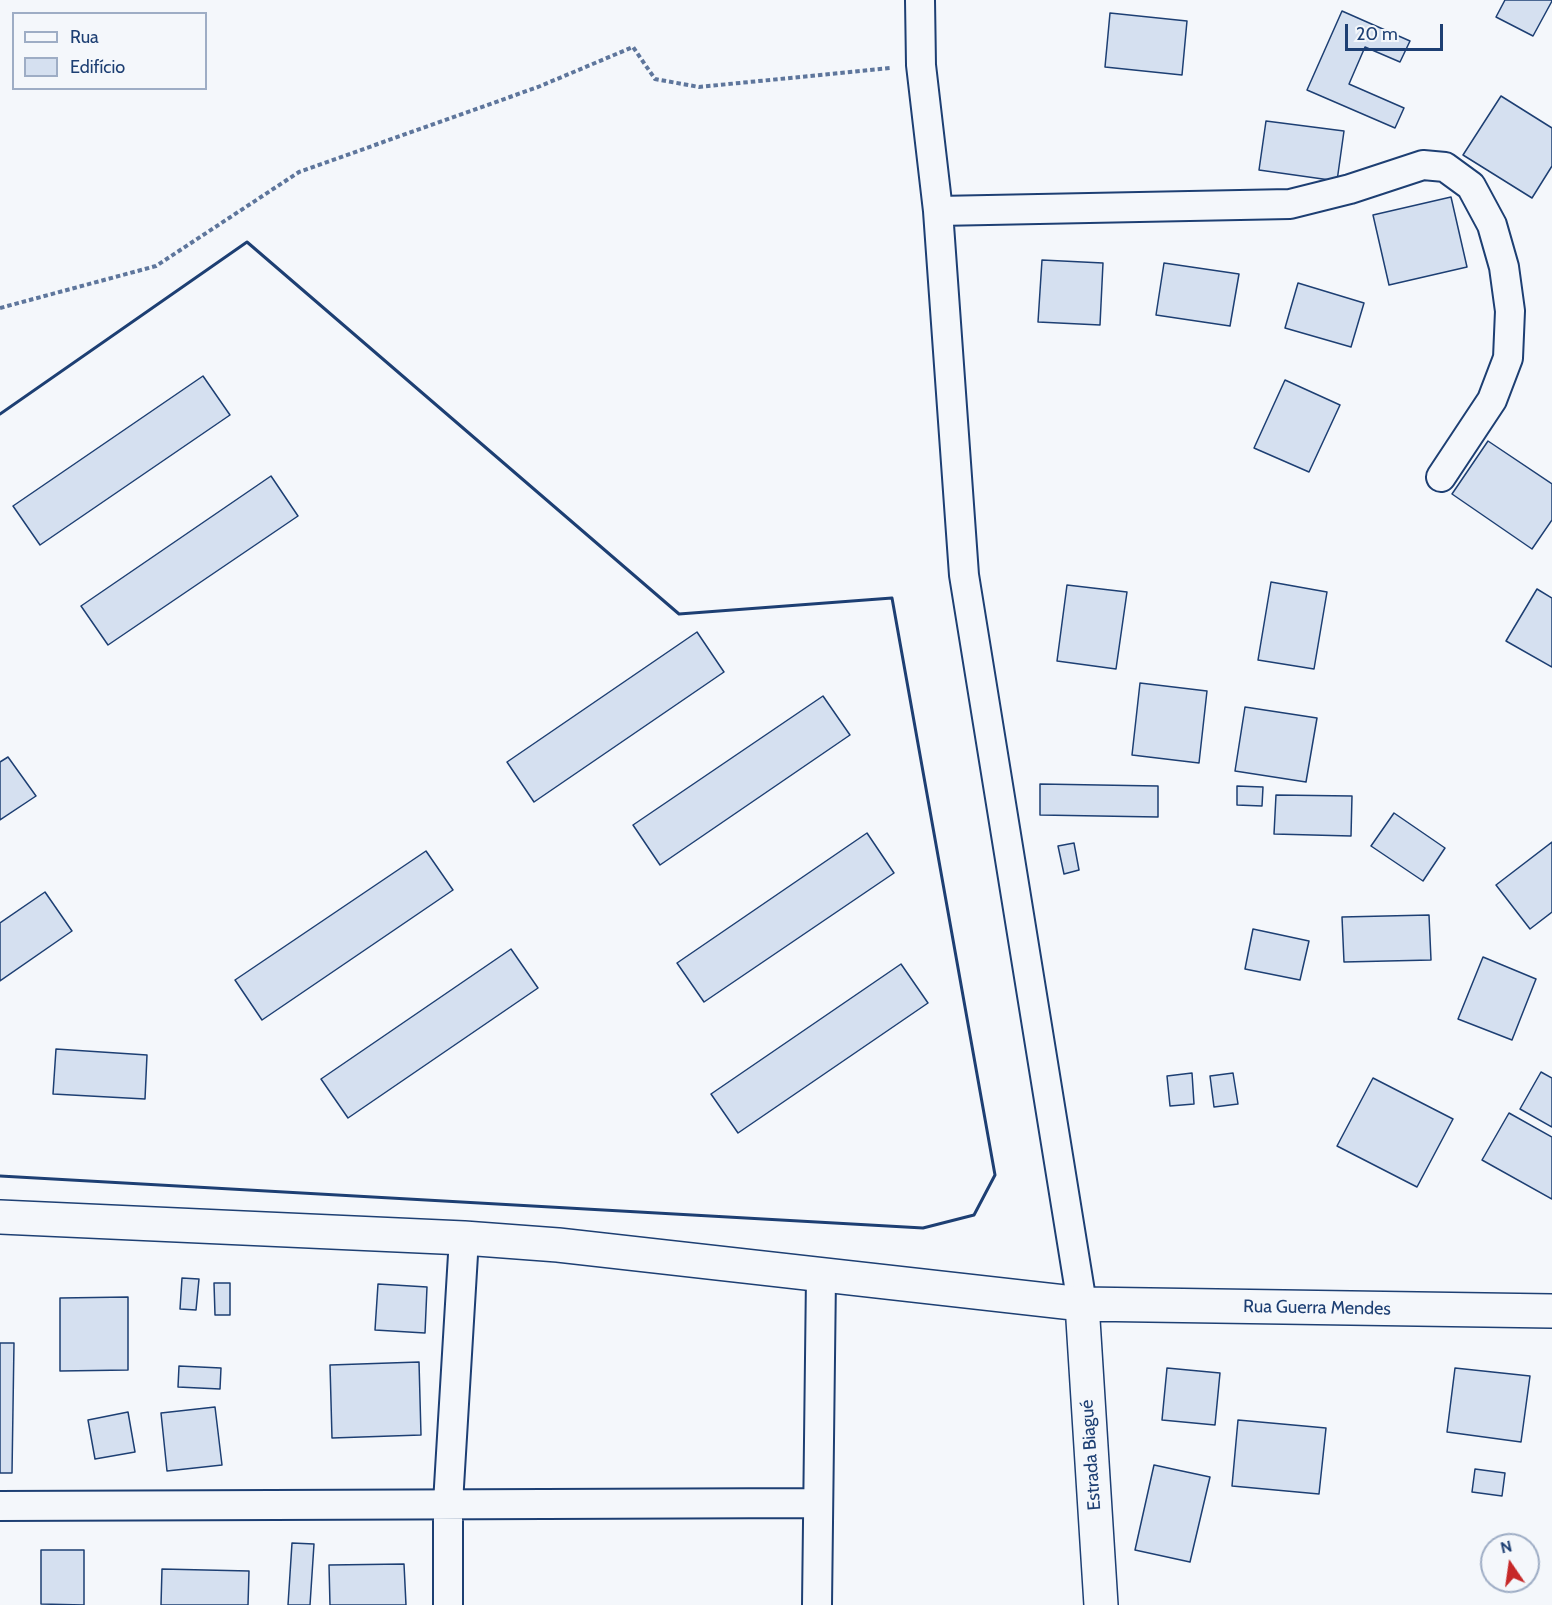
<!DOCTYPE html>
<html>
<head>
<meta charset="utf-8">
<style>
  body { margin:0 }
  #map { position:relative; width:1552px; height:1605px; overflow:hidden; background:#f4f7fb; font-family:Cabin,sans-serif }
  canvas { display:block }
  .legend { position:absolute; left:12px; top:12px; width:195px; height:78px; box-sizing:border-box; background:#f4f7fb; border:2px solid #9eadc5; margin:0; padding:8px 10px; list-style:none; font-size:18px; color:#1d3f73 }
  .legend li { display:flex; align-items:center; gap:12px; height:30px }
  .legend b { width:30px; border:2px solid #9eadc5 }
  .north { position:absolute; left:1480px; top:1533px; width:60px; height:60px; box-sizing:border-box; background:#f4f7fb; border:2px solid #9eadc5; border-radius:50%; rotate:347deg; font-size:16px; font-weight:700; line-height:24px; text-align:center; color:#1d3f73 }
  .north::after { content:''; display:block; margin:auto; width:21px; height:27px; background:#c62828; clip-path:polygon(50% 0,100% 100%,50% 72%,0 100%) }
  .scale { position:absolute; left:1345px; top:24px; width:98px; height:27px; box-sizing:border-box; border:3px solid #1d3f73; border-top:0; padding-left:8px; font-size:18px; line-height:21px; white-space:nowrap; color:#1d3f73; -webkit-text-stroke:4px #f4f7fb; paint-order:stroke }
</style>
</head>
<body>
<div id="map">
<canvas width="1552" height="1605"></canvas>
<ul class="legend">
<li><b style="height:8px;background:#f4f7fb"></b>Rua</li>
<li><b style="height:16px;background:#d5e0f0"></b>Edifício</li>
</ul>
<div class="north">N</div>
<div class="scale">20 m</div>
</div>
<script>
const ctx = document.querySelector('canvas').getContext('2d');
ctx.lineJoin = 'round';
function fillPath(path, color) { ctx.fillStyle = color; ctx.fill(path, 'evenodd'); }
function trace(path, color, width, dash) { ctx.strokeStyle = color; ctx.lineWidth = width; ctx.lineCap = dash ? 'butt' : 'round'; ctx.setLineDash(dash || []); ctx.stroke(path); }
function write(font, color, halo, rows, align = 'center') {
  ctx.font = font + ' Cabin,sans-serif'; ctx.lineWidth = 4.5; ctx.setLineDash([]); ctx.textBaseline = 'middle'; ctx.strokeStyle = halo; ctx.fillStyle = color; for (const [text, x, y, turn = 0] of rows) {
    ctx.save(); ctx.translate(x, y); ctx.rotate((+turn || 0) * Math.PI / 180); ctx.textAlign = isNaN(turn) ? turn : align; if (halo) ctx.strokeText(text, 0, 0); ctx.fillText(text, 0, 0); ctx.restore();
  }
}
const building = new Path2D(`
  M1505,0H1551L1552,1L1533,36L1496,17Z
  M1342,11L1410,41L1400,62L1365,47L1349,84L1404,108L1395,128L1307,90Z
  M1110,13L1187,21L1182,75L1105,67Z
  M1501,96L1552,128V166L1532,198L1463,155Z
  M1266,121L1344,131L1337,181L1259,170Z
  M1451,197L1467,267L1389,285L1373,215Z
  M1042,260L1103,263L1100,325L1038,322Z
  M1164,263L1239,274L1230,326L1156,315Z
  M1298,283L1364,303L1351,347L1285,328Z
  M203,376L230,415L40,545L13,506Z
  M1285,380L1340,405L1309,472L1254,448Z
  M1488,441L1552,484V520L1532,549L1452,494Z
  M271,476L298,516L108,645L81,606Z
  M1271,582L1327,592L1314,669L1258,660Z
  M1067,585L1127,592L1116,669L1057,661Z
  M1537,589L1552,598V667L1506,641Z
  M697,632L724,672L534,802L507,762Z
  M1140,683L1207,691L1199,763L1132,755Z
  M823,696L850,735L660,865L633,825Z
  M1245,707L1317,718L1306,782L1235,771Z
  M8,757L36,796L0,820V762Z
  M1040,784L1158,786V817L1040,815Z
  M1237,786L1263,787L1262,806L1237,805Z
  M1276,795L1352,796L1351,836L1274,834Z
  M1394,813L1445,848L1423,881L1371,846Z
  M867,833L894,873L704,1002L677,963Z
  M1552,842V912L1530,929L1496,885Z
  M1074,843L1079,870L1064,874L1058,846Z
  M426,851L453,890L262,1020L235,980Z
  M45,892L72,931L0,981V923Z
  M1429,915L1431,960L1344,962L1342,917Z
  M1253,929L1309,941L1300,980L1245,969Z
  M511,949L538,988L348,1118L321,1079Z
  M1483,957L1536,979L1512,1040L1458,1019Z
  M901,964L928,1003L738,1133L711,1094Z
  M56,1049L147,1055L145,1099L53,1094Z
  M1541,1072L1552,1078V1127L1520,1109Z
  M1192,1073L1194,1104L1170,1106L1167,1076Z
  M1233,1073L1238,1104L1214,1107L1210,1076Z
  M1373,1078L1453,1119L1417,1187L1337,1146Z
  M1509,1113L1552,1137V1199L1482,1160Z
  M182,1278L199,1279L196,1310L180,1309Z
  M214,1283H230V1315H215Z
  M378,1284L427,1287L425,1333L375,1330Z
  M128,1297V1370L60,1371V1298Z
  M0,1343H14L12,1473H0Z
  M419,1362L421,1435L332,1438L330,1365Z
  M179,1366L221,1368L220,1389L178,1387Z
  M1167,1368L1220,1373L1215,1425L1162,1420Z
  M1455,1368L1530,1376L1521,1442L1447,1432Z
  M215,1407L222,1465L167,1471L161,1413Z
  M128,1412L135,1452L95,1459L88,1420Z
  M1238,1420L1326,1428L1319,1494L1232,1486Z
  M1154,1465L1210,1477L1190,1562L1135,1550Z
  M1475,1469L1505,1473L1502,1496L1472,1492Z
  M292,1543L314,1544L310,1605H288Z
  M41,1550H84V1605L41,1604Z
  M404,1564L406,1605H330L329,1565Z
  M162,1569L249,1571L248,1605H161Z`);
const path = new Path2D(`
  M0,308L156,266L299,172L538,87L633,47L655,79L699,87L890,68`);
const street = new Path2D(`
  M920,0L921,65L938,211L964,575L1082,1304
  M938,211L1290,204L1350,189L1423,165L1445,167L1471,186L1492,225L1504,267L1510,311L1508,358L1492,400L1441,477
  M0,1506L817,1503
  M448,1605V1503L464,1238
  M817,1605L821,1276`);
const secondary = new Path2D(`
  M0,1217L464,1238L558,1245L1082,1304L1552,1311
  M1082,1304L1101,1605`);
const wall = new Path2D(`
  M0,414L247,242L679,614L892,598L995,1175L974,1215L923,1228L0,1176`);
const streetNames = [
  ["Rua Guerra Mendes",1317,1308,1],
  ["Estrada Biagué",1091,1455,-94]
];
fillPath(building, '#d5e0f0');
trace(building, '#1d3f73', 1.5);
trace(street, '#1d3f73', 32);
trace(secondary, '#1d3f73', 36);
trace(path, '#5e769c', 4, [4.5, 3]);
trace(street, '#f4f7fb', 28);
trace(secondary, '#f4f7fb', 33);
trace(wall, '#1d3f73', 3);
write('18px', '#1d3f73', '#f4f7fb', streetNames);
</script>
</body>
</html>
